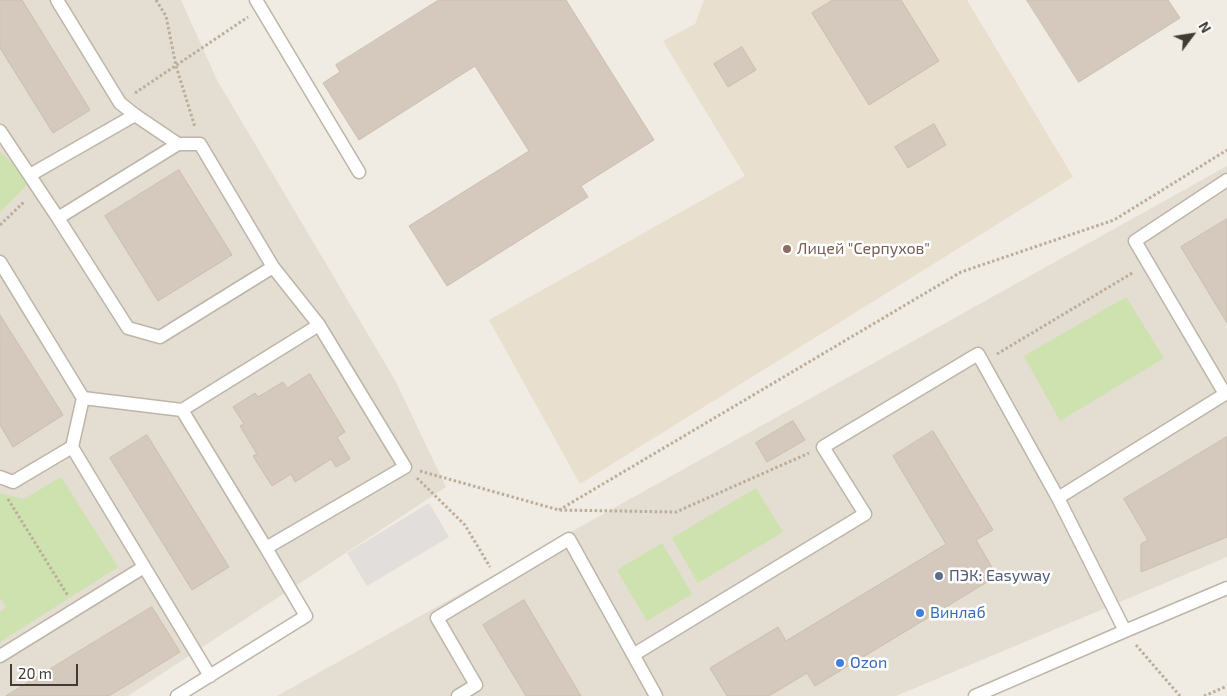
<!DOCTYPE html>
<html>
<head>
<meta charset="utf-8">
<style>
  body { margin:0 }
  #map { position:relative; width:1227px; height:696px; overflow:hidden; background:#f0ebe3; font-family:"Exo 2",sans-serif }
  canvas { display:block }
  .north { position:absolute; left:1167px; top:10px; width:50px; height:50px; -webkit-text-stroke:4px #fff; paint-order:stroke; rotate:59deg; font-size:14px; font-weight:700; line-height:20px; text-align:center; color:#413b34 }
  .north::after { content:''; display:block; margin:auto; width:18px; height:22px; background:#413b34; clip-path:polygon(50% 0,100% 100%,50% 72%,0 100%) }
  .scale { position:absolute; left:10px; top:664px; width:68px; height:22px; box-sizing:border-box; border:2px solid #413b34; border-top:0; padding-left:6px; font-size:15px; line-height:18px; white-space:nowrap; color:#413b34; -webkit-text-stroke:4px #fff; paint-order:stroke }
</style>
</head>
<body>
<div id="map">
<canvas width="1227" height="696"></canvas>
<div class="north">N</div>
<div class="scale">20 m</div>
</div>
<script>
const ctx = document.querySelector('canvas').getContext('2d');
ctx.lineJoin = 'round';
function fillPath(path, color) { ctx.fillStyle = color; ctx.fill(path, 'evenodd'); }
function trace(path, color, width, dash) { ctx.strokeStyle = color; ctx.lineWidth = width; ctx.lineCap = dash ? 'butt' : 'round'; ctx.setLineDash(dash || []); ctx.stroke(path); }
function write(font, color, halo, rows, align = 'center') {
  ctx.font = font + ' "Exo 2",sans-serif'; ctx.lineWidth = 5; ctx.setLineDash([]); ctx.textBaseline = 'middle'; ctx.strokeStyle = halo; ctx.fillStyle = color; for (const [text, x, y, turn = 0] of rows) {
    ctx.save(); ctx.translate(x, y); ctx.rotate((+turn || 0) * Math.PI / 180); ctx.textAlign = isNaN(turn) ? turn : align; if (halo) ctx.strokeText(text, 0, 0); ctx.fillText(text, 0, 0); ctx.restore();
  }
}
const residential = new Path2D(`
  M0,0H181L217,80L395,380L446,487L128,696H0Z
  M1227,166V557L896,696H277Z`);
const education = new Path2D(`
  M704,0H967L1073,177L580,484L489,320L745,176L663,41L695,24Z`);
const green = new Path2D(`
  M0,152L13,164L27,185L0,212Z
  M1126,297L1164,358L1060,421L1024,356Z
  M61,477L118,567L0,642V612L6,607L0,598V493L24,499Z
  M756,488L783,532L698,583L672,538Z
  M662,543L692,594L647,621L617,570Z`);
const parking = new Path2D(`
  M429,503L449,537L367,586L347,553Z`);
const building = new Path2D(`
  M0,0H22L90,110L53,133L0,48Z
  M439,0H566L654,140L581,186L588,197L447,286L409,226L529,151L475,66L359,140L323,83L340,72L336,65Z
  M833,0H901L939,61L869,105L812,13Z
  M1027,0H1168L1180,18L1079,82Z
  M742,47L756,70L728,87L714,64Z
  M934,124L946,145L908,168L895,147Z
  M179,170L232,255L158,301L105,216Z
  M1227,219V323L1181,247Z
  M0,315L63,415L13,447L0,425Z
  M310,374L345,432L337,437L350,459L336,467L331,459L295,482L291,474L272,486L253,456L257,454L240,426L244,424L233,407L255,393L258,397L283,382L287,388Z
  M793,421L805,440L767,462L756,443Z
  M933,431L993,530L976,540L997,576L815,686L807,673L769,696H727L710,668L778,627L786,641L946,544L893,456Z
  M147,435L229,567L192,590L110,458Z
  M1227,437V537L1141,572V544L1148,540L1124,499Z
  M524,600L581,696H526L483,625Z
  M152,607L180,652L109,696H6Z`);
const path = new Path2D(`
  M156,0L166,16L176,66L195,127
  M135,93L248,17
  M0,225L25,201
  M997,354L1134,272
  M420,471L559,510L676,512L809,453
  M417,478L465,525L490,567
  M8,499L68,596
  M559,510L961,272L1114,220L1227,150
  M1136,645L1180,696
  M1204,696L1227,686`);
const lane = new Path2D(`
  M256,0L359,172
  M135,115L178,144
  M0,131L58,218L178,144H200L273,267L319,325L405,467L266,548L306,616L177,696
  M30,175L135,115L120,103L57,0
  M58,218L128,328L160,337L273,267
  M0,262L83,398L182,410
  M72,447L210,676
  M0,477L13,482L72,447L83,398
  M1058,498L1225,394L1135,241L1227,180
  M266,548L182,410L319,325
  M1125,631L1227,588
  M633,655L865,514L823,447L978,354L1058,498L1125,631L975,696
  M0,656L144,567
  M458,696L476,685L437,618L569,539L656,696`);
const markers = [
  [787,249,5,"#8d6e63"],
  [939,576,5,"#5c6f8a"],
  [920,613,5,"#3f7fe0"],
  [840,663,5,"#3f7fe0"]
];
const educationNames = [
  ["Лицей \"Серпухов\"",797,249]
];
const serviceNames = [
  ["ПЭК: Easyway",949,576]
];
const shopNames = [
  ["Винлаб",930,613],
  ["Ozon",850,663]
];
fillPath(residential, '#e4ddd1');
fillPath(education, '#e8dfce');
fillPath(green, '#cde2ae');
fillPath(parking, '#e1dedb');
fillPath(building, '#d4c9bc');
trace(building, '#cbbead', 1);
trace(lane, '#beb5a9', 15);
trace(path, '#bbad99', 3, [2.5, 2.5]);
trace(lane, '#fff', 12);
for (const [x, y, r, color] of markers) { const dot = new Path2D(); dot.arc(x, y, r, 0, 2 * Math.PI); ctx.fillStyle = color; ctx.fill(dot); trace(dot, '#fff', 2); }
write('16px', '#785e54', '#fff', educationNames, 'left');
write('16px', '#4e5e75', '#fff', serviceNames, 'left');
write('16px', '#366cbe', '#fff', shopNames, 'left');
</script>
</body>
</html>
